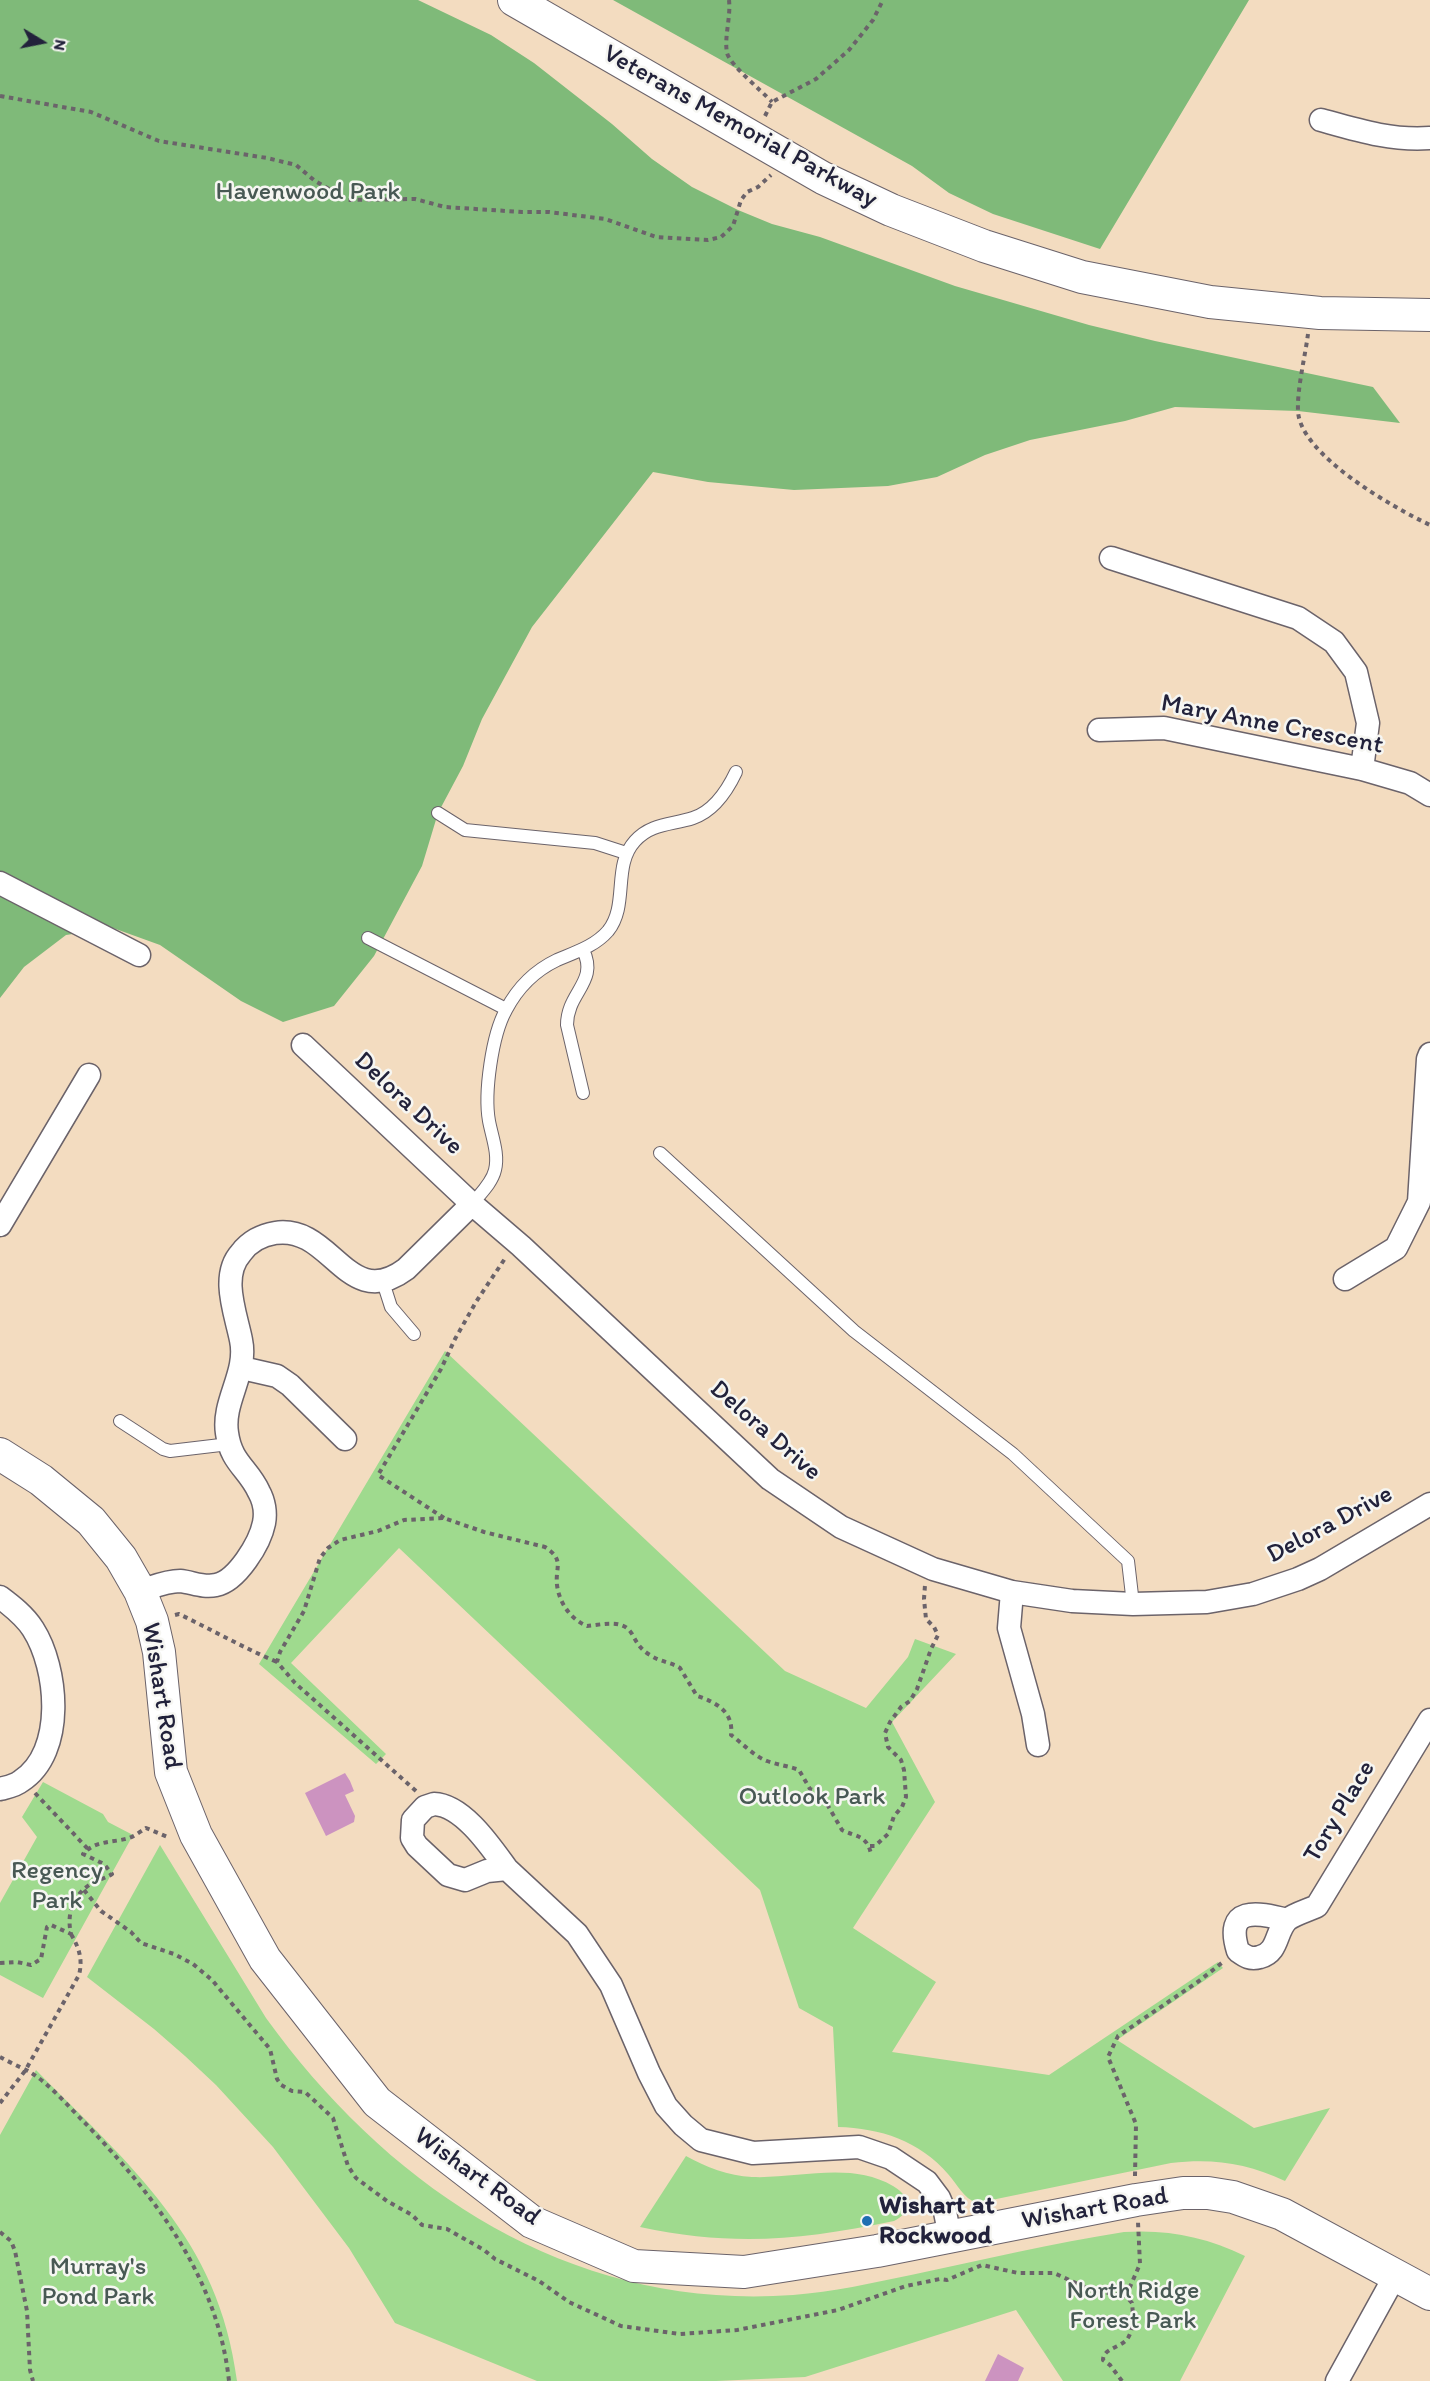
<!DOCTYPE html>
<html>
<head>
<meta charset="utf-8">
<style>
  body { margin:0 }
  #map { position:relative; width:1430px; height:2381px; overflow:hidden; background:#f3dcc0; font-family:Itim,sans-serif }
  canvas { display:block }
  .north { position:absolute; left:12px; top:12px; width:60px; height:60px; -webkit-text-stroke:4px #f6f6f2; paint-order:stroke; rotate:100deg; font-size:16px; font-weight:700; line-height:24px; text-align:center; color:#22223b }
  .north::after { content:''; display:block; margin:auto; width:21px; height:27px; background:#22223b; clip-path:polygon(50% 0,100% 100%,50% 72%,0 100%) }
</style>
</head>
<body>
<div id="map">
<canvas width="1430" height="2381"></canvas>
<div class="north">N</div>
</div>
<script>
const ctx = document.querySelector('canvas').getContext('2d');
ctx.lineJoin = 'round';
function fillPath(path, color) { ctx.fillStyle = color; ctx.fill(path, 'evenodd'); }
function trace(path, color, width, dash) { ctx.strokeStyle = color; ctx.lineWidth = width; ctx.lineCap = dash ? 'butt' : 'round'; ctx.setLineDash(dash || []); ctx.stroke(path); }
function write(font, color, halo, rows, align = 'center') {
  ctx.font = font + ' Itim,sans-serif'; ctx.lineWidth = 5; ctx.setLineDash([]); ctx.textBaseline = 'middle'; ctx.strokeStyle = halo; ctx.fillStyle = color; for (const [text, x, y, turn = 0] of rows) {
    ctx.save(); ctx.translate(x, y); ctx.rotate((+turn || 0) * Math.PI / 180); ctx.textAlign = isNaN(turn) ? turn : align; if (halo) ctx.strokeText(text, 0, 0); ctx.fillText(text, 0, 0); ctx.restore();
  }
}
const green = new Path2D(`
  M445,1351L785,1671L866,1708L908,1657L915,1639L956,1654L892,1722L935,1802L853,1928L936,1982L892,2052L1049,2075L1218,1962L1223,1968L1117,2040L1254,2128L1330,2108L1285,2181C1247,2163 1213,2158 1171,2163L977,2203C963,2198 958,2185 948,2174C920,2141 880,2128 838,2127L833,2027L799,2008L760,1890L399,1548L291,1663L386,1754L376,1764L259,1664Z
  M43,1782L103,1814L108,1822L133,1835L43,1998L0,1975V1903L37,1837L22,1817Z
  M160,1845L266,2018C391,2191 573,2311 793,2295C833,2292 872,2283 911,2275C982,2260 1053,2243 1124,2232C1168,2229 1206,2237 1245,2256L1180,2381H1063L1016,2310L805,2377L716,2381H537L395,2323L349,2248L273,2147L216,2085L185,2056L154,2029L87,1977Z
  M36,2070C130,2166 219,2238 237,2381H0V2135Z
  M686,2156C706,2167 728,2176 752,2177C798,2179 850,2161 893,2186C899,2190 906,2194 906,2203C907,2212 902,2217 894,2221C801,2240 735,2247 640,2227Z`);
const forest = new Path2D(`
  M0,0H418L491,35L534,63L612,124L652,159L692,187L738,210L772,224L820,237L955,286L1089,325L1155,341L1373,387L1400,423L1298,411L1175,407L1125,421L1030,440L985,455L937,477L888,486L794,490L708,482L653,472L532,627L482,719L463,766L438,813L422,866L374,956L334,1006L283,1022L241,1001L160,945L113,928L66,935L24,967L0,998Z
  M613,0H1249L1100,249L993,214L949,193L912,166Z`);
const building = new Path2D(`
  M345,1773L350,1781L354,1791L345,1795L355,1816L354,1822L326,1836L305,1793Z
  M998,2354L1024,2368L1018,2381H985Z`);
const path = new Path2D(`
  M729,0C731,17 724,37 727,53C730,65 762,91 772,102
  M0,96L91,112L159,141L267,158L296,165L315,181L348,200L415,199L445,207L522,212H549L605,219L656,237L708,240L721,237L733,226L741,200L747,192L758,187L771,175
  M765,116L772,102L816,79L849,50L873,20L883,0
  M1308,334C1305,357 1297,389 1298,411C1300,455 1394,508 1430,525
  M444,1518L378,1475L441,1369L455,1339L476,1302L506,1257
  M175,1615L179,1614C212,1630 244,1648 277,1662
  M416,1791L295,1683L277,1662L280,1652L304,1611L320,1558L328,1548L340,1540L378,1531L404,1520L444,1518L484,1532L545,1547C565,1560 555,1567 557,1585C559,1602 570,1619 587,1626C601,1625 623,1618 632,1634C637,1643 640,1649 650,1655C660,1662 671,1662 680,1668L697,1696C716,1702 734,1712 731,1735C742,1743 754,1756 767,1761C778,1765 789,1766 799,1770L810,1789L820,1792L842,1830C856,1837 867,1835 871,1854
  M35,1793L88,1849
  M870,1846H875L888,1834L894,1816L902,1807L906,1797L904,1770L901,1760L888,1747L885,1733L890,1722L901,1707L910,1701L917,1689L931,1649L938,1635L934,1627L926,1619L924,1599L925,1585
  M84,1890L101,1911L131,1932L141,1943L174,1954L193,1964L212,1980L270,2049L277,2079L281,2085L292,2091L305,2092L333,2118L348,2166L356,2178L387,2201L412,2215L422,2225L447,2229L484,2250L495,2259L539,2281L569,2302L621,2326L680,2334L737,2330L838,2310L906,2286L940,2279L947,2280L982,2265L1018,2273H1054L1091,2290L1126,2296
  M0,1963L17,1962L31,1965L41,1959L47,1927L51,1925L71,1934C66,1912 74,1893 94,1882C100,1879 106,1878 112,1874L104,1864L83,1854C95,1840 113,1843 129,1838C135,1836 141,1831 146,1828L170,1838
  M0,2057C9,2062 20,2067 28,2071C48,2082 69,2107 85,2123C155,2196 218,2278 229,2381
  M0,2103L25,2071L79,1975C83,1959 79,1948 71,1934
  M1135,2176L1136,2124L1108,2057L1118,2036L1199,1981L1223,1962
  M0,2232L11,2241L15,2251L27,2311L30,2370L33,2381
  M1122,2381L1110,2365L1103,2360C1103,2347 1124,2348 1129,2336C1134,2327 1133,2312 1132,2303L1126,2296L1140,2264L1138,2222`);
const lane = new Path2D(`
  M438,813L465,830L595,843L626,853
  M368,938L506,1009
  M583,1093L567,1025C567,992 599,982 583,950
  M660,1153L854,1331L1013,1454L1128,1561L1133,1604
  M472,1204C480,1194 492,1183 495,1170C499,1154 492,1137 489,1121C484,1093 492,1035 506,1010C518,987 534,971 557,960C576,952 595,946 608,931C629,905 612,866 635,841C651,823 672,825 693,818C714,811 727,791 736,772
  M383,1282L391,1307L414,1334
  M120,1421L163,1449L170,1451L229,1444`);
const street = new Path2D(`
  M1321,120C1357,130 1392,141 1430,138
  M1111,558L1298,618L1334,642L1356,672L1368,723L1362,769
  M1099,730L1164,728L1362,769L1410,783L1430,795
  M0,883L139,955
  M303,1045L472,1204L521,1246L770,1479L841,1527L933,1569L1012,1592L1072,1601L1133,1604L1207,1602L1253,1594L1298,1579L1320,1569L1430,1504
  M0,1225L89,1075
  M1345,1279L1396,1248L1419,1202L1428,1059L1430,1054
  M242,1368L277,1376L290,1385L345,1439
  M140,1591C153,1587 166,1581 180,1581C192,1582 203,1588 216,1585C237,1581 260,1543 264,1523C266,1513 264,1501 259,1492C248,1468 231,1463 227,1433C222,1401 248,1373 241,1340C236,1314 220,1276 241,1253C249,1242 262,1235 275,1233C332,1224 347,1313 406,1269L472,1204
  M1012,1592L1009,1628L1033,1714L1038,1745
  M0,1597C12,1606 25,1616 33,1629C58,1668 66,1752 21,1781C15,1786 7,1787 0,1789
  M434,1804C463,1805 491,1847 507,1869L487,1871L465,1880L448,1875L417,1846L412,1838L413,1820L425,1807Z
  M507,1869L577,1934L611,1985L649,2073L666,2106L683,2125L701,2140L753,2153L859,2147L891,2158L927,2182L939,2198L945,2212L950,2237
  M1287,1920C1257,1912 1224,1906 1238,1951C1245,1956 1250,1960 1260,1957C1279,1952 1275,1932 1287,1920C1294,1914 1309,1910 1317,1906L1430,1720
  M1337,2381L1396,2274`);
const secondary = new Path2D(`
  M514,0L823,178L891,210L984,246L1082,277L1210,302L1320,313L1430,315
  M0,1454L41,1480L91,1521L121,1558L140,1591L152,1621L159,1652L171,1772L196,1835L265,1959L377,2102L532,2222L634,2266L744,2272L877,2251L1136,2200L1183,2193H1208L1233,2197L1282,2214L1430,2294`);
const markers = [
  [867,2221,6,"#1f6fb2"]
];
const streetNames = [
  ["Veterans Memorial Parkway",740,127,29],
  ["Mary Anne Crescent",1272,725,11],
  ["Delora Drive",408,1104,43],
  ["Delora Drive",765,1431,41],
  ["Delora Drive",1330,1525,-28],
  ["Wishart Road",161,1696,81],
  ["Tory Place",1340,1812,-59],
  ["Wishart Road",477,2177,36],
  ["Wishart Road",1095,2209,-10]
];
const parkNames = [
  ["Havenwood Park",308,192],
  ["Outlook Park",812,1797],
  ["Regency",57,1871],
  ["Park",57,1901],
  ["Murray's",98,2267],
  ["Pond Park",98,2297],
  ["North Ridge",1133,2291],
  ["Forest Park",1133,2321]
];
const poiNames = [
  ["Wishart at",879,2206],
  ["Rockwood",879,2236]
];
fillPath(green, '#9fda8e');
fillPath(forest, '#7fba79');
fillPath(building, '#cc93c0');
trace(lane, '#6b636a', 14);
trace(street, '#6b636a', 25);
trace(secondary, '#6b636a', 34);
trace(path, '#6b636a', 4, [4.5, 4.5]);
trace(lane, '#fff', 12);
trace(street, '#fff', 22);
trace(secondary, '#fff', 32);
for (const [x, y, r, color] of markers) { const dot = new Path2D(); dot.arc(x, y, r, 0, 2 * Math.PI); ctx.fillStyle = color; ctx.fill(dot); trace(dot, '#f6f6f2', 2); }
write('26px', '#22223b', '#f6f6f2', streetNames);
write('26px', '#485954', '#f6f6f2', parkNames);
write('bold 26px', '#22223b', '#f6f6f2', poiNames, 'left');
</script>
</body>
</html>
